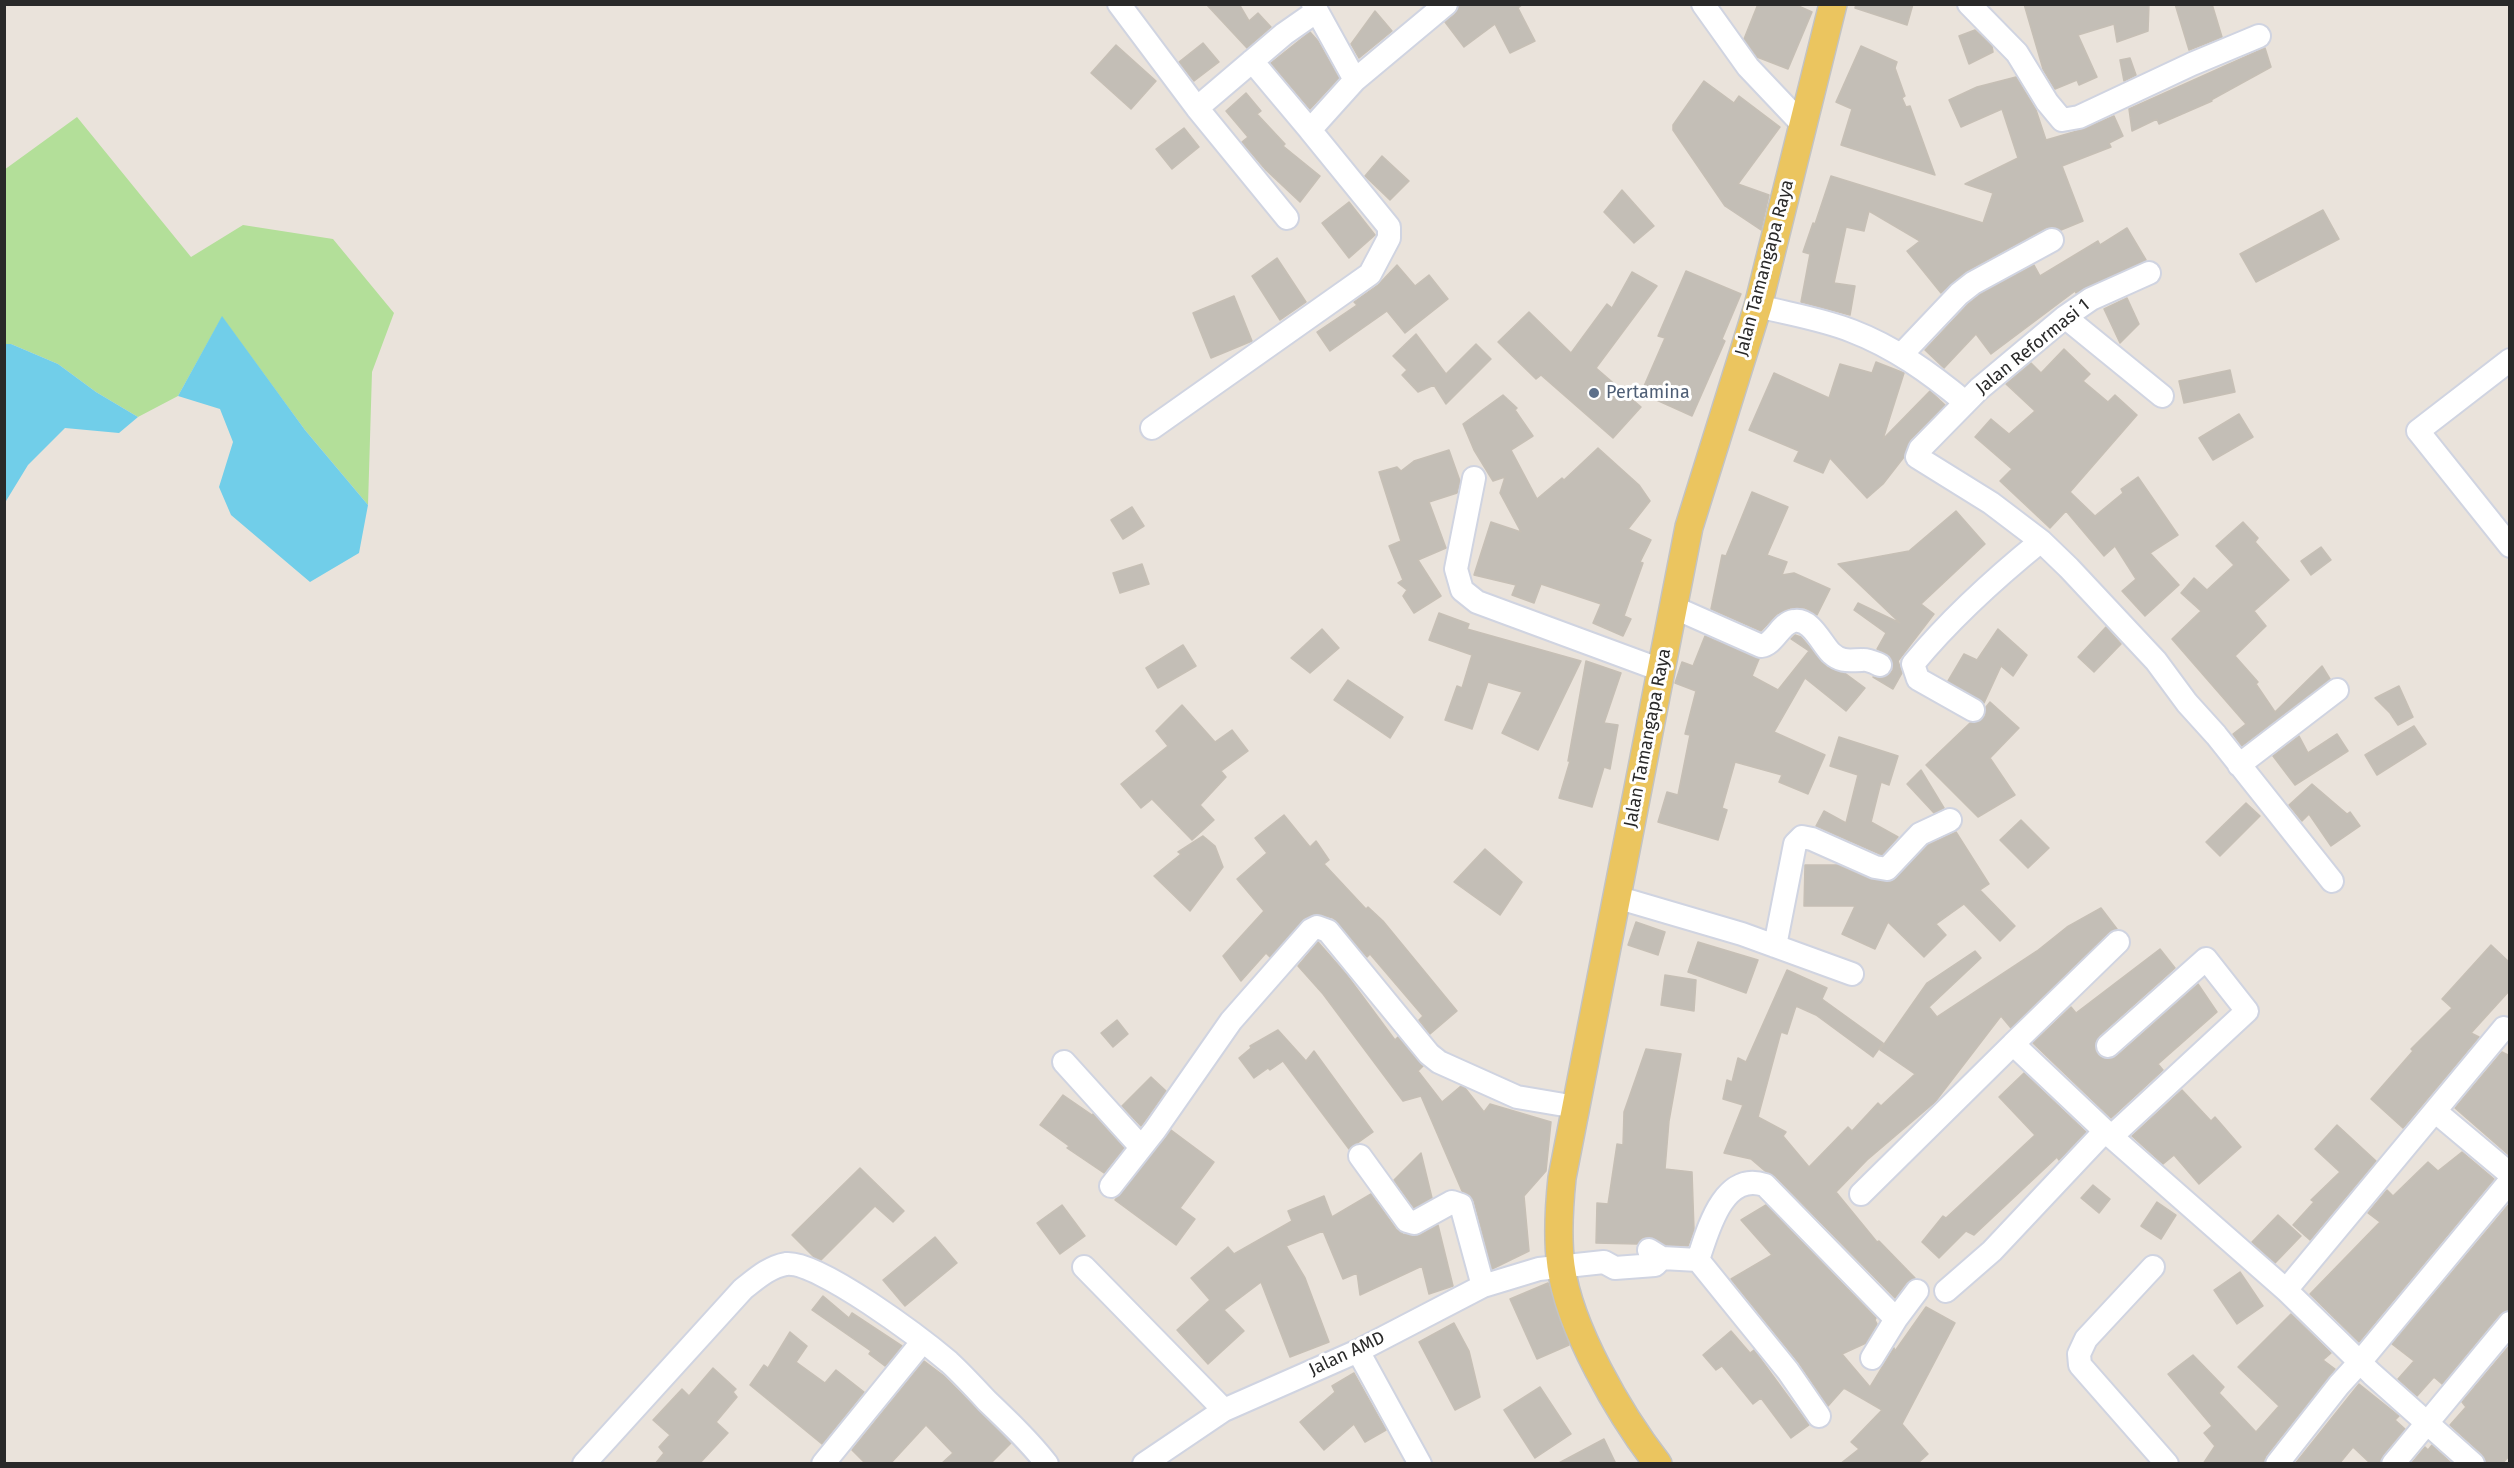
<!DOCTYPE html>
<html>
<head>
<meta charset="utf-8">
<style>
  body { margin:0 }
  #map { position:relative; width:2514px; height:1468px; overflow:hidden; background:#eae3db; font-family:"Fira Sans",sans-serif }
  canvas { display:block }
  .frame { position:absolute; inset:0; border:6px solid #292929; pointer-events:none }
</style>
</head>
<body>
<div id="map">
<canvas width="2514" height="1468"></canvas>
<div class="frame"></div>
</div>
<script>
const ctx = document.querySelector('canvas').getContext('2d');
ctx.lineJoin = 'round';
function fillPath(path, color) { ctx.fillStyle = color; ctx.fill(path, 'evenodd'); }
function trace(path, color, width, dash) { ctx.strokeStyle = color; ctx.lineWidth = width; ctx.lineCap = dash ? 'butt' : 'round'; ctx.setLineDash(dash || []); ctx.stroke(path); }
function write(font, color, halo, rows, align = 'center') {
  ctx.font = font + ' "Fira Sans",sans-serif'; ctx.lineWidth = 6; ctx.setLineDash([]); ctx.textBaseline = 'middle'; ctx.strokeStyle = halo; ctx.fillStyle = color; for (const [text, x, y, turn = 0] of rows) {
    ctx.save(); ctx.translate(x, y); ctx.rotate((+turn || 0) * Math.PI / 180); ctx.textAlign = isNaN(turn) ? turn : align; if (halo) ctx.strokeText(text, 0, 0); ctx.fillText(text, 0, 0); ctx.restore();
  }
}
const green = new Path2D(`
  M77,117L191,257L243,225L333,239L394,313L372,372L368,505L305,430L222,317L178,396L138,417L96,392L58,364L11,344H5L4,170Z`);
const water = new Path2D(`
  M222,316L305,430L368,505L359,553L310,582L231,515L219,487L233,442L220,409L178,396Z
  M5,344H11L58,364L96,392L138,417L119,433L65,428L28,465L6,501H4Z`);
const building = new Path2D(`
  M1206,4H1239L1249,21L1258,13L1271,27L1247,48Z
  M1459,4H1523L1518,8L1535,41L1510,53L1495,24L1464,47L1445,22L1455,14Z
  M1758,4H1794L1812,12L1788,69L1757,57L1744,39Z
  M1856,4H1913L1907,25L1855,8Z
  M2024,4H2149L2148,31L2117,42L2114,24L2078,35L2097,77L2079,85L2077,80L2055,89L2043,69Z
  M2175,4H2212L2222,37L2189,50Z
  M1375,11L1392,31L1359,58L1351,44Z
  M1975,30L1992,46L1993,52L1969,64L1959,36Z
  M1310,32L1318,41L1339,78L1310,109L1271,63Z
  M1203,43L1219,62L1194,81L1179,62Z
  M1116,45L1156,81L1131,109L1091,73Z
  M1861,46L1897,62L1895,68L1905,96L1902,98L1906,107L1910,106L1935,175L1841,145L1852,109L1836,102Z
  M2265,48L2271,67L2211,100L2212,101L2159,124L2157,119L2132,131L2129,109Z
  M2130,58L2136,75L2124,81L2120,60Z
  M2016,77L2036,110L2046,140L2084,129L2114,116L2123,136L2109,143L2111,147L2062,166L2083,221L2061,230L2053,227L2046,228L1967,271L1941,293L1907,251L1920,241L1869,211L1864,231L1846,227L1834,283L1855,286L1850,315L1801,302L1810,254L1803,252L1813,223L1815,224L1831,176L1983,223L1993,193L1965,184L2018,158L2002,109L1961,127L1949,100L1977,87Z
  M1704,81L1734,103L1739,96L1780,127L1738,184L1769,195L1761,230L1725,206L1673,130V125Z
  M1246,93L1261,111L1257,114L1285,144L1283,146L1320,176L1300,202L1266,170L1242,142L1248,137L1226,111Z
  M1184,128L1199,147L1172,169L1156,149Z
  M1382,156L1409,181L1390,200L1365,176Z
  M1622,190L1654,226L1634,243L1604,212Z
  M1349,202L1375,235L1349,258L1322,223Z
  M2323,210L2339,239L2256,282L2240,254Z
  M2127,228L2146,260L2076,293L2075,291L1991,354L1976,334L1944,368L1925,350L1968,304L1980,294L2034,265L2040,276L2098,241L2100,245Z
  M1277,258L1306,302L1280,320L1252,276Z
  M1397,265L1415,286L1429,275L1448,299L1405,333L1387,311L1330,351L1317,332L1357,305L1354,302L1378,285Z
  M1686,271L1741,294L1722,339L1725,341L1692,416L1641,393L1665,338L1658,336Z
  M1632,272L1657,286L1596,368L1641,407L1613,438L1541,375L1536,379L1498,342L1529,312L1571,353L1607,304L1612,308Z
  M1234,296L1252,341L1211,358L1193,313Z
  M2127,298L2139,324L2120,343L2104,309Z
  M1416,334L1446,374L1476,344L1491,359L1446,404L1434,385L1418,392L1402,375L1407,370L1393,356Z
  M2064,349L2090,374L2083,381L2108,402L2115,395L2137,415L2070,492L2095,516L2123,493L2121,489L2138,477L2178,535L2150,553L2179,585L2145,616L2122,591L2136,579L2115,546L2104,556L2066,511L2050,528L2000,481L2012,469L1975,437L1991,419L2009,434L2035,411L2006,384L2031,363L2041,373Z
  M1876,362L1904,373L1883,439L1930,391L1945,405L1910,440L1904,457L1883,484L1867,498L1830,458L1823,473L1794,461L1799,451L1749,430L1774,373L1829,398L1840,364L1872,373Z
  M2230,370L2235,392L2184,403L2179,381Z
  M1503,395L1517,408L1515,410L1533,436L1511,450L1537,499L1562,478L1564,480L1598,448L1639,485L1650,501L1628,529L1651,540L1640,562L1643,563L1624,616L1631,619L1623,636L1593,623L1601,604L1541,584L1534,603L1512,595L1516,585L1474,575L1491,522L1521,532L1500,493L1505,477L1493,481L1474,450L1463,424Z
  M2239,414L2253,437L2213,460L2199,438Z
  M1449,450L1460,481L1457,493L1429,502L1446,548L1418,560L1441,596L1414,613L1403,596L1407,590L1398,583L1403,580L1389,546L1401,541L1379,472L1397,467L1401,471L1414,461Z
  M1752,492L1788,507L1767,555L1787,562L1782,575L1794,573L1830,589L1817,615L1805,608H1790L1777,614L1761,631L1711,609L1722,555L1726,556Z
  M1132,507L1144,526L1123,539L1111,520Z
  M1956,511L1985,544L1921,604L1934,614L1898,661L1902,673L1893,689L1873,677L1882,678L1889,675L1893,670V663L1890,656L1877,649L1886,633L1854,610L1858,603L1900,623L1838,564L1909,551Z
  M2243,522L2258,538L2255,542L2289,580L2254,611L2266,626L2235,656L2258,682L2256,684L2275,712L2322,666L2330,679L2242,746L2233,734L2246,724L2172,639L2201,611L2181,593L2194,578L2207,590L2234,565L2216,546Z
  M2321,547L2331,560L2311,575L2301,561Z
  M1142,564L1149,584L1120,593L1113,573Z
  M1439,613L1469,624L1467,629L1581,661L1538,750L1502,733L1522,692L1488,682L1472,729L1445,720L1457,686L1462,688L1472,655L1429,640Z
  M2106,627L2121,644L2094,672L2078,657Z
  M1322,629L1339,648L1310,673L1291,658Z
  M1998,629L2027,655L2013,676L2001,666L1984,703L1948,681L1964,654L1977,660Z
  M1795,635L1801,637L1827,667L1846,674L1865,688L1846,711L1805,678L1774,732L1825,755L1808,794L1779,782L1782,775L1735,762L1722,808L1727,810L1718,840L1658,822L1667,792L1678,795L1690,735L1685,734L1696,691L1675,683L1682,662L1693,666L1705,636L1759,659L1752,676L1778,690L1809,651L1791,639Z
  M1183,645L1196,666L1158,688L1146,668Z
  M1586,661L1621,673L1604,723L1618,725L1610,769L1604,767L1592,807L1559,798L1570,761H1568Z
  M1348,680L1403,717L1390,738L1334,700Z
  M2399,686L2413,717L2398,725L2390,713L2375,698Z
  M1990,702L2019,728L1990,758L2015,795L1978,817L1926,765L1970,723L1980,721L1985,716L1986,707Z
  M1182,705L1215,742L1232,730L1248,751L1221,771L1226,777L1200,805L1214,820L1192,840L1152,799L1141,808L1121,784L1168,746L1156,731Z
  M2414,726L2426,744L2377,775L2365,755Z
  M2337,734L2348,751L2295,785L2273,756L2299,736L2308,753Z
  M1839,737L1898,756L1889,785L1881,782L1871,822L1898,837L1882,855L1816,826L1824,811L1846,823L1858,775L1830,766Z
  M1921,770L1944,808L1934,813L1907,784Z
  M2312,784L2347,814L2350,812L2360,826L2331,846L2309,814L2302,821L2289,805Z
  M2246,803L2260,816L2220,856L2206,842Z
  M1284,815L1310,847L1316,841L1329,860L1324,864L1366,909L1368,907L1383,921L1457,1011L1430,1034L1419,1020L1423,1016L1370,954L1367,957L1333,918L1317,914L1305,918L1270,957L1266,953L1241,981L1223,956L1264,911L1237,879L1267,853L1255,838Z
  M2021,820L2049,848L2028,868L2000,840Z
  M1956,832L1989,884L1980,890L2015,926L2000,941L1964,904L1936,924L1946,935L1924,957L1888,922L1875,949L1842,934L1855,906H1804L1805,865H1838L1870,879L1891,882L1928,845Z
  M1203,836L1215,846L1223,867L1190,911L1154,876L1181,854L1178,852Z
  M1485,849L1522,882L1500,915L1454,882Z
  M2101,908L2117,929L2109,932L2011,1028L2001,1016L1935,1102L1867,1160L1836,1192L1877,1242L1879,1241L1915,1278L1907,1282L1895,1298L1775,1176L1765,1171L1751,1159L1724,1153L1743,1105L1723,1099L1727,1080L1732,1082L1738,1058L1746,1062L1787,970L1827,988L1822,999L1883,1043L1873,1057L1816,1015L1796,1006L1787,1034L1781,1032L1758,1117L1786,1132L1783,1136L1809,1167L1848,1127L1852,1131L1878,1103L1881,1106L1915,1074L1880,1050L1927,983L1975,951L1981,958L1929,1007L1937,1017L2037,951L2067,927Z
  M1636,922L1665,932L1658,955L1628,945Z
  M1318,942L1346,974L1395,1040L1398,1037L1423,1066L1418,1071L1442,1102L1461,1086L1465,1088L1484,1112L1490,1104L1551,1122L1546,1171L1524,1196L1529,1251L1492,1269L1474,1201L1470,1195L1462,1191L1421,1096L1403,1101L1323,994L1298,966Z
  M1698,942L1758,960L1746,993L1688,972Z
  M2491,945L2510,963V990L2471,1033L2479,1037L2403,1128L2371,1099L2413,1051L2411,1049L2452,1008L2442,999Z
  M2160,949L2175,968L2099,1036L2095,1048L2098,1055L2110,1059L2117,1056L2198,984L2217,1012L2158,1064L2163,1070L2111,1118L2033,1043L2071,1007L2076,1013Z
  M1665,975L1696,980L1694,1011L1661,1005Z
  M1117,1020L1128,1034L1113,1047L1101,1033Z
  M1278,1030L1306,1061L1314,1051L1373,1132L1349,1149L1283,1061L1270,1070L1268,1068L1254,1078L1239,1058L1251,1048L1250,1046Z
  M1646,1049L1681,1054L1669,1121L1665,1169L1692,1172L1694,1230L1688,1246L1666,1245L1650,1237L1642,1238L1637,1244L1596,1243L1597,1203L1608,1204L1617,1144L1623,1145L1624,1112Z
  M2502,1052L2510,1056V1156L2455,1108Z
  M2024,1073L2086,1132L2059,1160L2057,1157L1974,1235L1966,1231L1939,1258L1922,1242L1943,1216L1946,1218L2035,1135L1999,1097Z
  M1151,1077L1166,1091L1141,1126L1122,1106Z
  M2182,1090L2211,1121L2215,1117L2241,1147L2199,1184L2174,1155L2163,1164L2132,1136Z
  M1063,1095L1092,1115L1093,1114L1124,1148L1104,1173L1067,1148L1069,1146L1040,1125Z
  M2337,1125L2376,1161L2310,1240L2293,1225L2314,1202L2311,1200L2340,1172L2315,1149Z
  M1171,1130L1214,1162L1180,1208L1195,1219L1176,1245L1115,1200Z
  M2462,1152L2494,1179L2359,1342L2310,1294L2380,1222L2368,1213L2387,1190L2393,1196L2428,1162L2438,1171Z
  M1421,1153L1432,1198L1414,1208L1394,1180Z
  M860,1168L904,1211L893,1222L875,1206L821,1260L814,1257L792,1235Z
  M2093,1185L2110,1199L2099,1213L2081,1198Z
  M1371,1194L1396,1229L1403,1234L1420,1235L1438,1225L1453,1286L1429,1294L1422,1266L1360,1295L1357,1273L1343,1279L1323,1231L1286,1246L1305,1278L1329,1342L1290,1357L1261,1282L1224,1310L1244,1331L1208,1364L1177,1330L1210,1300L1191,1278L1228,1247L1234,1254L1292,1221L1288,1211L1324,1196L1332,1217Z
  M2157,1202L2176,1215L2161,1239L2141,1226Z
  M2510,1203V1310L2500,1314L2442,1384L2434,1377L2417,1396L2398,1379L2414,1361L2392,1344Z
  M1062,1205L1085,1236L1060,1254L1037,1223Z
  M1766,1205L1876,1318L1875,1320L1877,1324L1866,1343L1842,1354L1870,1387L1894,1348L1895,1351L1926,1307L1955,1323L1902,1424L1928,1454L1917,1464H1840L1859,1449L1851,1442L1882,1410L1844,1388L1828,1406L1799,1363L1731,1279L1772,1255L1741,1220Z
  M2278,1215L2301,1236L2275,1263L2252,1242Z
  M935,1237L957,1263L905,1306L883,1280Z
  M2240,1272L2263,1306L2237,1324L2214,1290Z
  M1548,1283L1569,1345L1537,1359L1510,1299Z
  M823,1296L849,1318L852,1313L902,1346L885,1366L869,1354L871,1351L812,1310Z
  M2291,1314L2331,1353L2323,1360L2335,1369L2266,1456L2264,1464H2203L2215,1446L2204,1433L2212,1426L2168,1374L2193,1355L2224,1387L2219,1393L2256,1432L2279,1406L2238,1367Z
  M1454,1323L1469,1351L1480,1397L1455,1410L1419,1342Z
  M1731,1331L1750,1353L1754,1350L1809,1425L1791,1438L1761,1398L1753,1404L1722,1366L1716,1370L1703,1355Z
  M790,1332L807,1346L796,1362L825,1383L836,1370L864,1392L822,1444L750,1385L764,1365L768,1368Z
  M2510,1345V1455L2502,1464H2487L2482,1454L2450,1425L2466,1407L2462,1402Z
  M924,1361L944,1376L1011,1443L990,1464H941L953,1453L926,1425L890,1464H866L852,1450Z
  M713,1368L736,1389L733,1392L737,1397L716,1422L728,1433L699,1464H655L664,1453L659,1447L670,1435L653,1420L682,1389L689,1396Z
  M1354,1373L1386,1430L1365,1442L1354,1424L1324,1450L1300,1422L1335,1392L1332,1386Z
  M2359,1384L2399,1416L2395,1420L2405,1429L2383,1455L2380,1464H2371L2353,1447L2339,1464H2295Z
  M1540,1387L1571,1434L1535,1458L1504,1410Z
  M1604,1439L1616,1464H1557Z
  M2432,1445L2450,1462L2449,1464H2411L2425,1447L2428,1450Z`);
const minor = new Path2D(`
  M1119,4L1197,108L1287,218
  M1313,4L1355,80
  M1703,4L1748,67L1802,124
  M1969,4L2017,53L2047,102L2062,120L2079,117L2192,64L2259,36
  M1252,61L1310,130
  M1197,108L1284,34L1317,11
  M2149,273L2091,299L2065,317L1979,389L1920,449L1917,457L1991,503L2041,541L2069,568L2156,661L2187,703L2216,735L2332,881
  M1758,306C1789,314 1822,319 1852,331C1894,347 1930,373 1965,402
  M2065,317L2162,396
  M1902,354L1959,294L1973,283L2052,240
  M2510,360L2418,431L2510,546
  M1152,428L1370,274L1389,238V227L1310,130L1355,80L1446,4
  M1474,478L1456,569L1462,590L1477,602L1661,670
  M1673,607L1761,646C1775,644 1780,623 1794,621C1811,618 1821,643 1831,653C1842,663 1850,660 1862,660C1868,659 1875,663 1880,665
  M1973,710L1918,679L1913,664C1951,618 1994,579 2041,541
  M2239,765L2337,690
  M1616,897L1742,934L1852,974
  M1775,946L1795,844L1802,837L1812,839L1875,867L1887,869L1920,834L1950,820
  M2013,1044L2118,942
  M2108,1046L2206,959L2247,1011L2112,1136
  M1064,1062L1141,1147
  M2436,1112L2510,1174
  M1360,1156L1407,1221L1414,1223L1452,1202L1461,1205L1483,1286
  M1111,1186L1155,1130L1231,1021L1311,930L1317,927L1328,931L1429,1054L1439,1062L1517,1097L1576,1107
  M1861,1194L2013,1044L2105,1131L2286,1290L2372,1374L2473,1464
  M1649,1250L1662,1258L1698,1260L1788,1371L1819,1416
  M1698,1260C1708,1230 1723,1171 1765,1185L1896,1319L1872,1358
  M1084,1267L1224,1410
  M2153,1267L2086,1339L2079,1354L2080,1365L2167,1464
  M2286,1290L2504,1028
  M1946,1291L1992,1251L2105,1131
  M1896,1319L1917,1291
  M1358,1351L1420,1464
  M584,1464L743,1289C756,1279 769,1267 786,1264C818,1260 923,1340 949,1362C962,1374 975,1388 987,1401C1008,1421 1029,1441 1047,1464
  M823,1464L923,1341
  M1144,1464L1224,1410L1358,1351L1483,1286L1539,1269L1604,1262L1615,1268L1655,1265L1662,1258
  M2277,1464L2339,1385L2360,1362L2510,1181
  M2393,1464L2510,1323`);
const major = new Path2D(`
  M1658,1464C1620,1415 1569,1328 1561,1266C1557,1237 1559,1207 1562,1178L1689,527L1758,306L1833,4`);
const markers = [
  [1594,393,6,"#5c6f8a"]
];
const streetNames = [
  ["Jalan Tamangapa Raya",1765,268,-75],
  ["Jalan Reformasi 1",2033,347,-39],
  ["Jalan Tamangapa Raya",1648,738,-79],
  ["Jalan AMD",1347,1354,-25]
];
const serviceNames = [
  ["Pertamina",1606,393]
];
fillPath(green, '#b3df99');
fillPath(water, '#71cee9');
fillPath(building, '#c3beb6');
trace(building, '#c6bfb5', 1.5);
trace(minor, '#d0d4e1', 26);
trace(major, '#c3c3c3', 30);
trace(minor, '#fff', 22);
trace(major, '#ebc55f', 27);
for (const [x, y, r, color] of markers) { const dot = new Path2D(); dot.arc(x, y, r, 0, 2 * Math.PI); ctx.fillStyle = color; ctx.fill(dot); trace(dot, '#fff', 2); }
write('18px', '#292929', '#fff', streetNames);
write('18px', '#4e5e75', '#fff', serviceNames, 'left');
</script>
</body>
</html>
